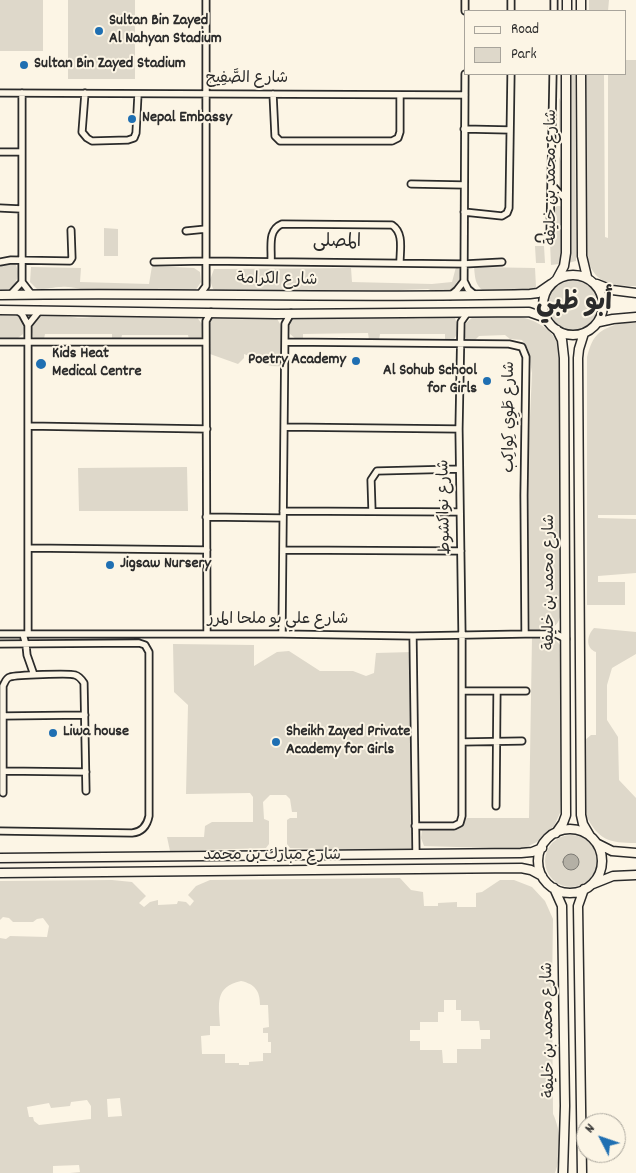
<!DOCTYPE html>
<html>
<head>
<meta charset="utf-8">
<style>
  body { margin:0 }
  #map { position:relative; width:636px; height:1173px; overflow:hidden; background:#fcf5e5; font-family:Dekko,sans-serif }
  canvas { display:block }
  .legend { position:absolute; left:464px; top:10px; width:162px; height:65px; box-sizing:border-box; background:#fcf5e5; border:1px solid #a8a49b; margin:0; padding:6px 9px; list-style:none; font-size:15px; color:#2b2b2b }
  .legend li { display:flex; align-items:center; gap:10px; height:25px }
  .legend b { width:25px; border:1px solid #a8a49b }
  .north { position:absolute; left:576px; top:1113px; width:50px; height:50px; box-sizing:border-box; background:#fcf5e5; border:1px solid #a8a49b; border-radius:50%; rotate:311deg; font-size:14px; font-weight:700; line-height:20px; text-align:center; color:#2b2b2b }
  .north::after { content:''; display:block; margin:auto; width:18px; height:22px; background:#1f6fb2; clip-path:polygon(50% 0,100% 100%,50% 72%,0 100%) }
</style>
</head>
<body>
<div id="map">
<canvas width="636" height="1173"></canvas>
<ul class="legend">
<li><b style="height:6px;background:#fcf5e5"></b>Road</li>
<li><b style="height:14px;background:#ded8ca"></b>Park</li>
</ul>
<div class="north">N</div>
</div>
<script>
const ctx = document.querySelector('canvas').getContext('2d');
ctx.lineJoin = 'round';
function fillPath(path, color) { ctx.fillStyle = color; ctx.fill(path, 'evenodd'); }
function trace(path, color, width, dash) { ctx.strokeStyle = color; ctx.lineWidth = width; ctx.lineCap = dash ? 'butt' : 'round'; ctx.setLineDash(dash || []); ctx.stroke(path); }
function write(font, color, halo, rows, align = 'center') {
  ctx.font = font + ' Dekko,"Playpen Sans Arabic",sans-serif'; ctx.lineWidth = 4; ctx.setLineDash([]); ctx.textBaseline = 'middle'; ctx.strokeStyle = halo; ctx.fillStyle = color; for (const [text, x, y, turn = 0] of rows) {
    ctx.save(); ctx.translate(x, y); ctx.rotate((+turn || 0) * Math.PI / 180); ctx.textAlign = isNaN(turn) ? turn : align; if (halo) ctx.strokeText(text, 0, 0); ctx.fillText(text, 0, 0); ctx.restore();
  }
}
const green = new Path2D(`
  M0,0H43V51H0Z
  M68,0H135V79H68Z
  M589,0H609L608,11H589Z
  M625,60H636V286C606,286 589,281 586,247L585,74H604L605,237L608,238V74H625Z
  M570,74H575L576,261L568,263L570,252L571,233Z
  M559,98C566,108 564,127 559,138Z
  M559,156L562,164L563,194L559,191Z
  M557,206H560L563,208L562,252L559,264L551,265L550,243L555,238V208Z
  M104,228L118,229V256H104Z
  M535,246H544L545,263H536Z
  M14,262C23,274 15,292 0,291V267L3,264Z
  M152,266L194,268L200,272L201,282L195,291H89C80,289 71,286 61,287C52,287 47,290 37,289L30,282L31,267L81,268L80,282L149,284Z
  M456,267L465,272V283L463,288L458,292L437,293L428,289L401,290L392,295L219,292L213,289L210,280L214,269L351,268L352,282L432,284L452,282Z
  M474,267L535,268L536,287L533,290L484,291C475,286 475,277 474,267Z
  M548 305a26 26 0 1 1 52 0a26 26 0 1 1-52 0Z
  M48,314C64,315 85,322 100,314L196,316L202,324L201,339L189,340L188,335H122L121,339H112V334H45L44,339H37L33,337L31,327L37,316Z
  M0,315L19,316L24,326L23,334L18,338H0Z
  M234,315C242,322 265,317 276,317L283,329L281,366C265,368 258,359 244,354V358L238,364L210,354V323L214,316Z
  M292,315H403C419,323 438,314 455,318C458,326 459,332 454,339H445V334H380L379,340H369L368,333L303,334V340L296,339L290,334L289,322Z
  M512,316C529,317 551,326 558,344C560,348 560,355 561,360L560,617C556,632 543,630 530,630L528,461L532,373L528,349L522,340L510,339L505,335L479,336L474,341H467L465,337L466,323L473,317Z
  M621,323H636V515H598V518L636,519V573L598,576V582H625V605H587V357C593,334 599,330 621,323Z
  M187,467L188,511H79L78,468Z
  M594,628L636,632V654L612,668L607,685V720L618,737L619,780L636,798V843C609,843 598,840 586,815L585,740L591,735H596V652C585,648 587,635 594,628Z
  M532,637C545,636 553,635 561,646V796L560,813L554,826L539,841L522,849L424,846L421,838L422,830L427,828H441L467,818H529Z
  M173,644L254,645V666L277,652L289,651L320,671H353L366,676L374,673L376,653L412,652L419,846L417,849L383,851L290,848L287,844V820L290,818H297V812H292L290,799L286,795H270L263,802L264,819L269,821V844L266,848L170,851L167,837H204L205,826L212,822H253V797L250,793L186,794L188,705L174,692Z
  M545 861a26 26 0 1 1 52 0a26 26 0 1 1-52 0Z
  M400,878L411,890L423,892L424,906H438V903L457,902V907H476V893L482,892L500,880H514L532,887L545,901L553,919L552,988L553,1114C561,1130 562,1156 555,1173H70L80,1172L79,1165L53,1166V1173H0V938L6,939L10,936L47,937L49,926L43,918L37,919L33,922H13L9,918L3,917L0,920V881L112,880L132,882L146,896L139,903L144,907L150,902L158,900V905L177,904L178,901L186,902L190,906L194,901L188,895L196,886L210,880ZM241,981C255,984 260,991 260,1005H268L269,1027L263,1028V1033H268V1042H271V1053H263V1061L249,1062V1065H239V1063H225V1054H202L201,1036L210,1035V1026H220C219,1004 214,987 241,981ZM444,1000H456V1010H461V1021H479L480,1030H490V1039H481V1049H457V1063H443L442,1050H420V1041H410V1030H420V1022H438V1012H444ZM120,1098L122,1116L108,1117L107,1099ZM87,1100L91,1106V1119L39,1125L34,1121L33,1117H29L27,1107L49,1103L51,1108L70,1106L71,1102Z`);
const water = new Path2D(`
  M563 862a8 8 0 1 1 16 0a8 8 0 1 1-16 0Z`);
const street = new Path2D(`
  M465,11V0
  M511,11V0
  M554,11V0
  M465,74L464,281L468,289L475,295
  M0,93L465,95
  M22,93V282L32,295
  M85,93L82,132L87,138L92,141L128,140L134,138L136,133L138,94
  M273,94L275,136L280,141H392L398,138L400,132V95
  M464,129L510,130
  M0,152H21
  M411,184L464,185
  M552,185L559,193L566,199
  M0,208L21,209
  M464,212L502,216L507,213L509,208L511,74
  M186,231L206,229
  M539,238H546L550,233L553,74
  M271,261C272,248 267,230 282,224L392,225C404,233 400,249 400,262
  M0,262L11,260L70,261L72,258L71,230
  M154,262L206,261L464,264L502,262
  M200,294L206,286V0
  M10,295L22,282
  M450,296L457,290L464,281
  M17,310L22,314L28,325V634
  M28,325L40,310
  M0,342H206
  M285,342L509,344L522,347L526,357L524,495L525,634
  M28,426L207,429
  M284,427L459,429
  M283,511L460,512
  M372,511L371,480L377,471L459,469
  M206,517L283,518
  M28,548L207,550
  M283,550L461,551
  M0,634H282L413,636L525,634H556L566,639
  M23,634L26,645L27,655L34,675
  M207,634L206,321L211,312
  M282,634L285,324L291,313
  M413,636L416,854
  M0,644L139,643L145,645L149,652V816C147,826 142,832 132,833L0,831
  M462,691H526
  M3,716L85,715
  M462,742L522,741
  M3,771L86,772
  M3,793V686C5,682 6,678 10,677C16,675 70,673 75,675C79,676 82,680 84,683L86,791
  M496,806L497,691
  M415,826H454L460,823L462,816V635L459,429L461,322L468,312`);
const secondary = new Path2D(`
  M581,0V11
  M567,11V0
  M581,74L582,256L587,277
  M543 305a30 30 0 1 1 60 0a30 30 0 1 1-60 0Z
  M557,279L564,266L566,253V74
  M597,284L612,290L636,293
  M0,295C177,292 354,299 530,294L538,293L551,284
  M0,310L276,314L529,312L546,318
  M599,322L613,319L636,317
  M584,333L579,349L578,358L581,815L583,824L590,836
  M538 861a32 32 0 1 1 64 0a32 32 0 1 1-64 0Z
  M556,833L563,823L566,815L564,358L562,340L557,330
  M598,844L612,851L636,853
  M0,858L521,853L532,852L542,848
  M0,873L521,868L531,870L542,876
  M593,884L613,876L636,875
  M554,888L562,906L565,1106L563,1173
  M582,1173L578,906L584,889`);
const markers = [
  [99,31,5,"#1f6fb2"],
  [24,65,5,"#1f6fb2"],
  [132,119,5,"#1f6fb2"],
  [356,361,5,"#1f6fb2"],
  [41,364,6,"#1f6fb2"],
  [487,381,5,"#1f6fb2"],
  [110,565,5,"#1f6fb2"],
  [53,733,5,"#1f6fb2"],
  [276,742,5,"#1f6fb2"]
];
const poiNames = [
  ["Sultan Bin Zayed",109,22],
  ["Al Nahyan Stadium",109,40],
  ["Sultan Bin Zayed Stadium",34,65],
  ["Nepal Embassy",142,119],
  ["Kids Heat",52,355],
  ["Medical Centre",52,373],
  ["Poetry Academy",346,361,"right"],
  ["Al Sohub School",477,372,"right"],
  ["for Girls",477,390,"right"],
  ["Jigsaw Nursery",120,565],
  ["Liwa house",63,733],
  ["Sheikh Zayed Private",286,733],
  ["Academy for Girls",286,751]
];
const streetNames = [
  ["شارع الصَّفِيح",247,80],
  ["شارع محمد بن خليفة",553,177,-90],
  ["شارع الكرامة",277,281,1],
  ["شارع طَوِي كِواكِب",511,417,-90],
  ["شارع نواكشوط",446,507,-91],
  ["شارع محمد بن خليفة",551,582,-90],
  ["شارع علي بو ملحا المرر",278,621],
  ["شارع مبارك بن محمد",272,857],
  ["شارع محمد بن خليفة",550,1030,-91]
];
const neighbourhoodNames = [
  ["المصلى",337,244]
];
const townNames = [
  ["أبو ظبي",574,305]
];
fillPath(green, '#ded8ca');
fillPath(water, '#b4b0a5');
trace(water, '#7d7b74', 1);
trace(street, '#2b2b2b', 9);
trace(secondary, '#2b2b2b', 11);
trace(street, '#fcf5e5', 5.5);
trace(secondary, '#fcf5e5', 8);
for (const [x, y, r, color] of markers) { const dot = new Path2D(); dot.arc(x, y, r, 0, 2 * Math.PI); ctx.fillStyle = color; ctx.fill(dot); trace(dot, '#fcf5e5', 2); }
write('bold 16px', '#2b2b2b', '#fcf5e5', poiNames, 'left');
write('16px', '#2b2b2b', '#fcf5e5', streetNames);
write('18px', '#2b2b2b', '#fcf5e5', neighbourhoodNames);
write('bold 26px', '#2b2b2b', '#fcf5e5', townNames);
</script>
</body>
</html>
